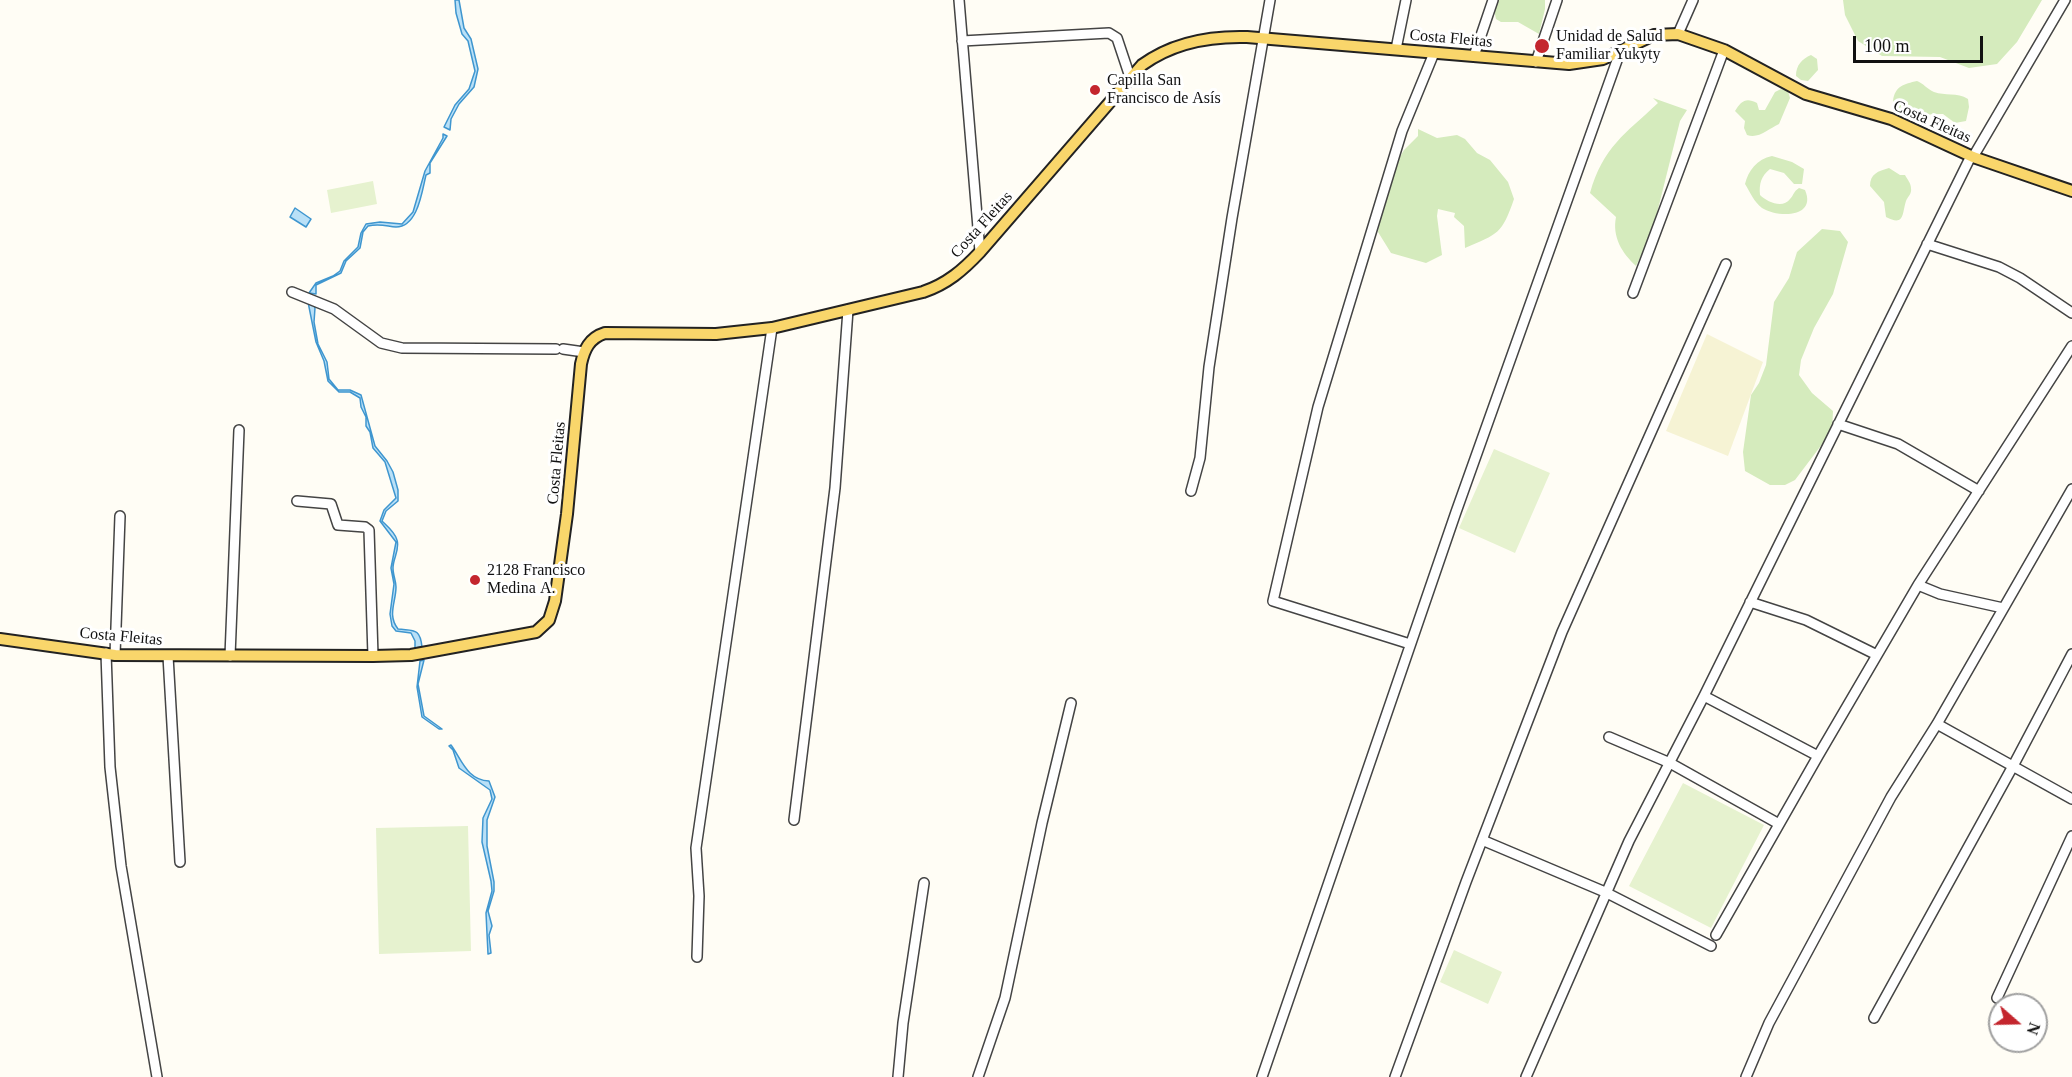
<!DOCTYPE html>
<html>
<head>
<meta charset="utf-8">
<style>
  body { margin:0 }
  #map { position:relative; width:2072px; height:1077px; overflow:hidden; background:#fffdf5; font-family:Georgia,serif }
  canvas { display:block }
  .north { position:absolute; left:1988px; top:993px; width:60px; height:60px; box-sizing:border-box; background:#fff; border:2px solid #a0a0a0; border-radius:50%; rotate:110deg; font-size:16px; font-weight:700; line-height:24px; text-align:center; color:#111 }
  .north::after { content:''; display:block; margin:auto; width:21px; height:27px; background:#c4262e; clip-path:polygon(50% 0,100% 100%,50% 72%,0 100%) }
  .scale { position:absolute; left:1853px; top:36px; width:130px; height:27px; box-sizing:border-box; border:3px solid #111; border-top:0; padding-left:8px; font-size:18px; line-height:21px; white-space:nowrap; color:#111; -webkit-text-stroke:4px #fff; paint-order:stroke }
</style>
</head>
<body>
<div id="map">
<canvas width="2072" height="1077"></canvas>
<div class="north">N</div>
<div class="scale">100 m</div>
</div>
<script>
const ctx = document.querySelector('canvas').getContext('2d');
ctx.lineJoin = 'round';
function fillPath(path, color) { ctx.fillStyle = color; ctx.fill(path, 'evenodd'); }
function trace(path, color, width, dash) { ctx.strokeStyle = color; ctx.lineWidth = width; ctx.lineCap = dash ? 'butt' : 'round'; ctx.setLineDash(dash || []); ctx.stroke(path); }
function write(font, color, halo, rows, align = 'center') {
  ctx.font = font + ' Georgia,serif'; ctx.lineWidth = 6; ctx.setLineDash([]); ctx.textBaseline = 'middle'; ctx.strokeStyle = halo; ctx.fillStyle = color; for (const [text, x, y, turn = 0] of rows) {
    ctx.save(); ctx.translate(x, y); ctx.rotate((+turn || 0) * Math.PI / 180); ctx.textAlign = isNaN(turn) ? turn : align; if (halo) ctx.strokeText(text, 0, 0); ctx.fillText(text, 0, 0); ctx.restore();
  }
}
const farmland = new Path2D(`
  M1707,334L1763,362L1728,456L1666,431Z`);
const green = new Path2D(`
  M1492,0H1545V9L1539,34L1518,22H1501L1496,19Z
  M1843,0H2042L2017,42L1997,64L1969,68L1940,57L1882,56L1858,41L1845,15Z
  M1811,55L1817,59L1818,70L1808,81L1801,80L1796,76C1796,65 1802,59 1811,55Z
  M1917,81C1923,83 1927,89 1934,92C1945,96 1957,92 1968,99L1969,107L1966,121L1955,123L1943,114C1926,113 1901,121 1893,101C1895,86 1904,84 1917,81Z
  M1781,89L1788,91L1790,98L1779,124C1768,129 1759,139 1747,135L1744,128L1745,121L1735,111C1741,101 1746,97 1757,103L1759,110H1765L1775,92Z
  M1653,98L1687,110L1680,121L1652,233L1636,266C1622,253 1612,237 1616,217L1590,193C1603,147 1625,134 1658,103Z
  M1418,129L1437,138L1457,135L1465,139L1477,153L1490,160L1508,182L1514,199C1502,234 1498,234 1465,248L1464,226L1454,217L1455,213L1438,209L1437,216L1442,255L1426,263L1391,253L1378,232L1382,202L1394,167L1404,150L1418,136Z
  M1772,156L1792,162L1804,169L1802,184H1794L1784,173L1770,169C1761,176 1759,184 1760,195C1767,202 1783,209 1790,199C1794,195 1793,192 1799,188L1805,190C1817,218 1778,218 1762,208C1754,202 1750,192 1745,184C1748,171 1757,159 1772,156Z
  M1889,168L1900,175H1905C1907,179 1911,183 1911,188C1912,194 1908,196 1906,201C1902,213 1905,227 1886,217L1884,202L1870,186C1870,174 1878,171 1889,168Z
  M1822,229L1840,231L1848,242L1833,294L1814,328L1801,360L1799,375L1812,393L1833,411L1832,431L1795,480L1785,485H1770L1745,471L1743,452L1751,395L1759,383L1766,365L1774,302L1789,278L1797,252Z`);
const pitch = new Path2D(`
  M373,181L377,204L331,213L327,190Z
  M1494,449L1550,473L1515,553L1459,528Z
  M1683,783L1764,825L1711,928L1629,886Z
  M468,826L471,951L379,954L376,828Z
  M1454,950L1502,972L1488,1004L1440,982Z`);
const water = new Path2D(`
  M455,0H459L464,28L471,39L478,69L474,87L459,104L451,119L450,130L444,127L455,105L469,89L475,71L468,41L462,34L456,13Z
  M443,134L447,136L430,163V173L426,175C422,191 418,227 396,227C386,226 379,223 368,226L363,232L360,248L346,261L341,273L316,285V294L309,293L316,283L333,276L340,271L344,261L358,247L361,233L366,224L380,222L402,224L413,212L425,171L443,138Z
  M295,208L311,219L306,227L290,217Z
  M308,302L313,303L315,308L314,322L318,344L327,362L329,379L338,390H350L361,395L375,446L387,461L393,472L398,490V501L386,511L382,521C387,526 395,532 397,540C400,550 393,558 393,568C393,575 396,581 396,587C396,602 387,615 398,629C413,631 420,627 422,647L415,648V641L411,633L396,631L392,626L390,614L394,584L391,568L396,542L380,521L384,510L396,498L385,462L373,448L370,432L366,426V417L361,407L360,398L350,392H339L328,381L324,361L316,342Z
  M424,660L418,684L424,716L442,729H439L422,717L417,687L420,661Z
  M451,745C462,760 467,780 489,781L495,797L487,820V846L494,882V891L488,911L492,926L489,935L491,953L488,954L486,913L492,891L491,881L482,842L483,818L492,799L490,790L459,768L453,750L449,746Z`);
const minor = new Path2D(`
  M959,0L980,252
  M1678,34L1693,0
  M962,41L1109,33L1117,38L1130,77
  M1396,49L1406,0
  M1474,56L1493,0
  M1536,62L1557,0
  M1973,157L2065,0
  M1927,244L1999,267L2020,278L2072,313
  M292,292L334,309L381,343L402,348L556,349
  M1633,293L1724,50
  M563,349L584,352
  M1838,424L1898,444L1979,491
  M1191,491L1200,458L1209,367L1232,218L1270,0
  M297,501L331,504L338,525L365,527L369,530L373,656
  M1918,585L1940,594L2003,608
  M1750,602L1806,620L1877,655
  M1410,644L1273,601L1318,407L1402,131L1434,53
  M106,653L110,767L121,866L157,1077
  M115,655L120,516
  M168,656L180,862
  M230,656L239,430
  M1704,696L1818,756
  M1937,724L2072,799
  M1609,737L1670,763L1779,824
  M794,820L835,488L848,310
  M1482,840L1605,892L1711,946
  M1716,935L1818,756L1918,585L2072,346
  M697,957L699,896L696,848L772,328
  M1997,998L2072,836
  M1874,1018L2013,766L2072,654
  M898,1077L903,1023L924,883
  M978,1077L1005,998L1042,823L1071,703
  M1262,1077L1456,512L1620,52
  M1395,1077L1466,882L1562,632L1726,264
  M1526,1077L1629,841L1704,696L1971,156
  M1746,1077L1769,1023L1891,797L1937,724L2072,489`);
const major = new Path2D(`
  M0,639L115,655L373,656L411,655L536,632L549,620L555,601L567,514L581,364C584,350 589,338 605,333L716,334L772,328L923,292C947,284 963,270 980,252L1142,65C1172,43 1211,36 1247,37L1569,64L1603,59L1654,35L1678,34L1724,50L1806,94L1891,119L1973,157L2072,191`);
const markers = [
  [1542,46,8,"#c4262e"],
  [1095,90,6,"#c4262e"],
  [475,580,6,"#c4262e"]
];
const poiNames = [
  ["Unidad de Salud",1556,37],
  ["Familiar Yukyty",1556,55],
  ["Capilla San",1107,81],
  ["Francisco de Asís",1107,99],
  ["2128 Francisco",487,571],
  ["Medina A.",487,589]
];
const streetNames = [
  ["Costa Fleitas",1451,39,5],
  ["Costa Fleitas",1932,122,24],
  ["Costa Fleitas",982,225,-48],
  ["Costa Fleitas",557,463,-85],
  ["Costa Fleitas",121,637,5]
];
fillPath(farmland, '#f6f3d4');
fillPath(green, '#d5ebbd');
fillPath(pitch, '#e6f2cf');
fillPath(water, '#b9e0f7');
trace(water, '#3f96cf', 1.5);
trace(minor, '#444', 12);
trace(major, '#222', 14);
trace(minor, '#fff', 9);
trace(major, '#f9d66b', 10);
for (const [x, y, r, color] of markers) { const dot = new Path2D(); dot.arc(x, y, r, 0, 2 * Math.PI); ctx.fillStyle = color; ctx.fill(dot); trace(dot, '#fff', 2); }
write('16px', '#111', '#fff', poiNames, 'left');
write('16px', '#111', '#fff', streetNames);
</script>
</body>
</html>
